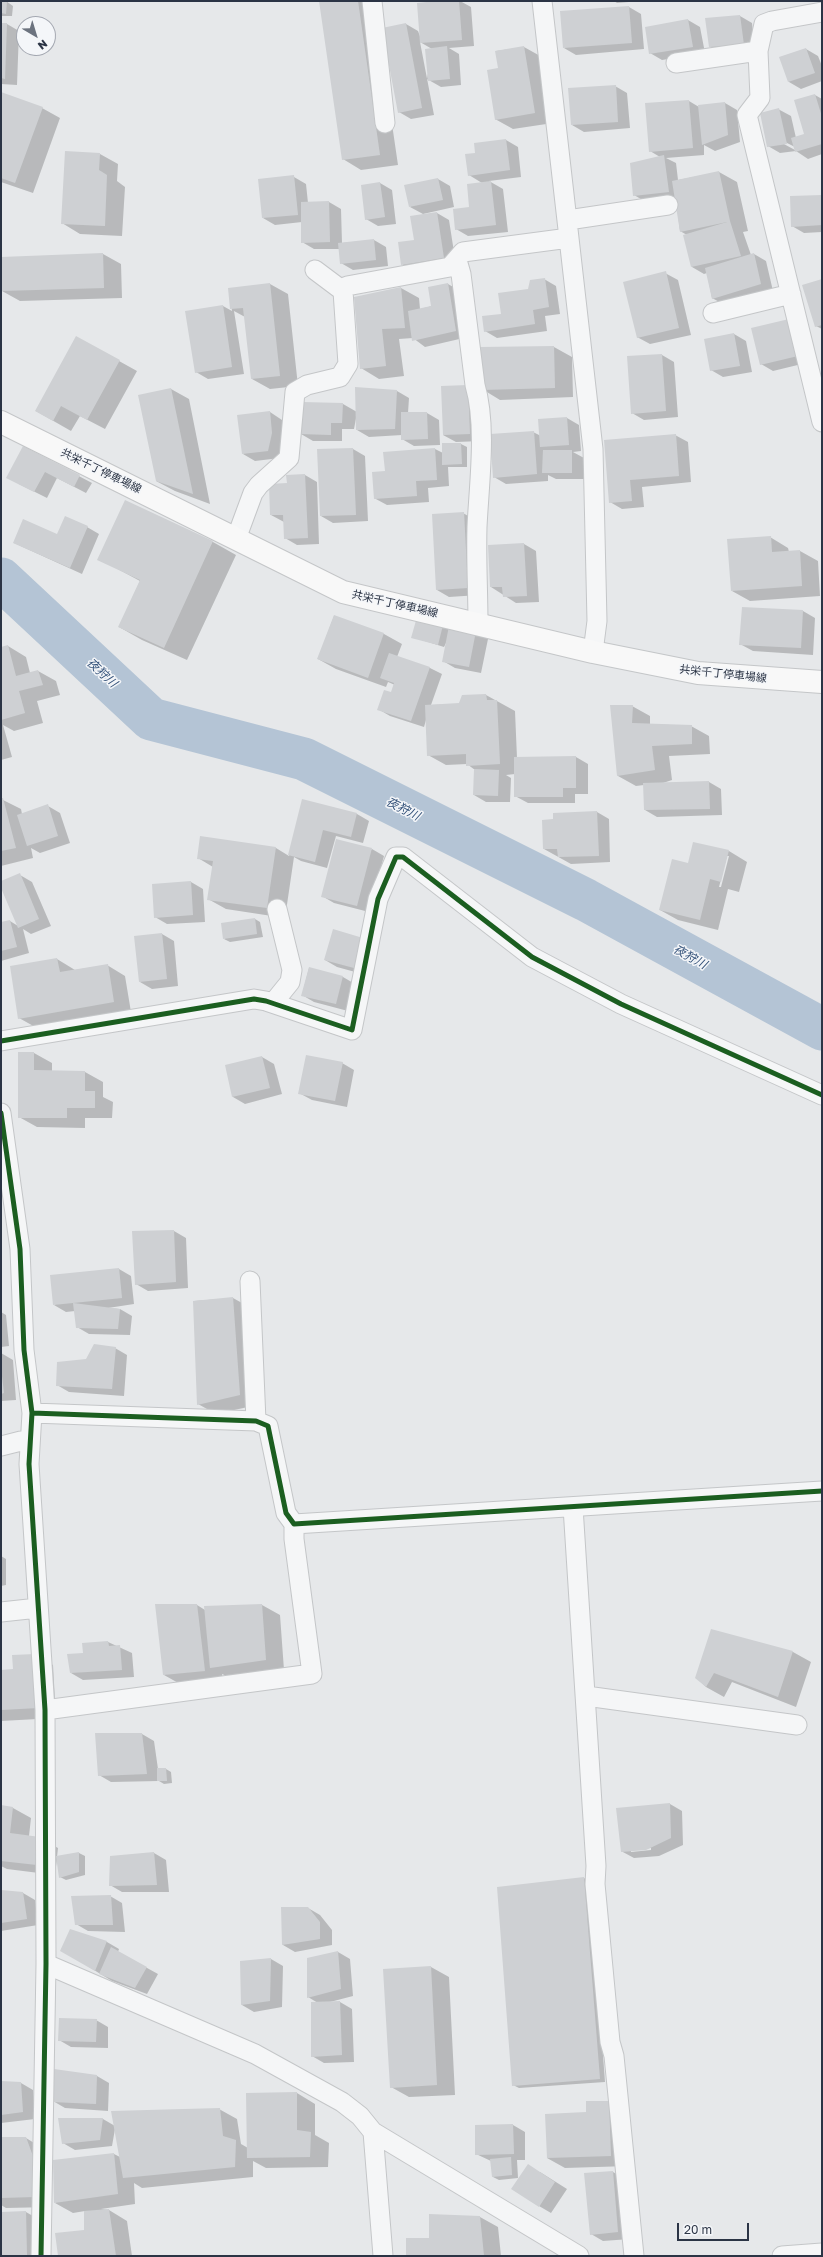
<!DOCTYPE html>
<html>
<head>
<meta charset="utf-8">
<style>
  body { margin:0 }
  #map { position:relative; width:823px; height:2257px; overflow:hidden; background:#e6e8ea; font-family:"Golos Text",sans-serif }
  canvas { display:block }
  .frame { position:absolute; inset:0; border:2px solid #2b3445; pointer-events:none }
  .north { position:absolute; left:16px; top:16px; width:40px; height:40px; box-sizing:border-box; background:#f4f6f9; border:1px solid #a4a8b1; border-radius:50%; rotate:142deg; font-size:11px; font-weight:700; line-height:16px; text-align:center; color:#2b3445 }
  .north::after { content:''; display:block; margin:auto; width:14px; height:18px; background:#6c737f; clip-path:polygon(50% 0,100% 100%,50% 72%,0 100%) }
  .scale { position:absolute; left:677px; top:2223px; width:72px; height:18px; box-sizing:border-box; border:2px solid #2b3445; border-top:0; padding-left:5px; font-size:12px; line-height:14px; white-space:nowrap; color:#2b3445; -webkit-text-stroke:3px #f4f6f9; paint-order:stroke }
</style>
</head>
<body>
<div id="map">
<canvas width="823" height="2257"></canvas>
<div class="frame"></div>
<div class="north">N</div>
<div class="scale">20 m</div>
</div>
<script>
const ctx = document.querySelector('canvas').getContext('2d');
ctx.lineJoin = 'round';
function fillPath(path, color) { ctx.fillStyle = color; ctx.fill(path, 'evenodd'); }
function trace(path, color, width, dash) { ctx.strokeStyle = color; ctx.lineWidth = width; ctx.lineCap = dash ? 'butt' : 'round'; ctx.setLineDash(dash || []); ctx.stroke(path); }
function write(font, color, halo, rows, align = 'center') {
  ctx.font = font + ' "Golos Text","Noto Sans JP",sans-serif'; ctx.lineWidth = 3; ctx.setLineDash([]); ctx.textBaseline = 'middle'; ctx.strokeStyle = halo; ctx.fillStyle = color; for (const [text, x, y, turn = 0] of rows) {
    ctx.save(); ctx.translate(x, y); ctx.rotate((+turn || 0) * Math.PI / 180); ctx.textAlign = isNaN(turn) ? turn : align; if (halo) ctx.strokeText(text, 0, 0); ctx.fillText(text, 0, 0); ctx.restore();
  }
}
const shadow = new Path2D(`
  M1,1H6L13,6L12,16H1Z
  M320,1H374L398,165L361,170L343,159Z
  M448,1H460L471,7L474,46L449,48L459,54L461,85L441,87L427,79L432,49L420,42L434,115L411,119L399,112L406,24L418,31L421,39Z
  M614,1H641L617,3Z
  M629,7L641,14L644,49L576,55L564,48Z
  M740,16L752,23L755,52L723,54L710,47Z
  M688,20L700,27L705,53L662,60L650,53Z
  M1,24H7L19,31L17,85L1,84Z
  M524,47L542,57L553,123L513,129L495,119L499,69L496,51Z
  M806,49L818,56L822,66V81L801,89L789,82L781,58Z
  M615,86L627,93L630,128L584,132L572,125Z
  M815,95L822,99V154L808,159L796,151L780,153L768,146L778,109L791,116L796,138L805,135ZM783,141L795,147V150L782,143Z
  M1,96L42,108L60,118L33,193L1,182Z
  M689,101L699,107L725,103L737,110L740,142L715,151L704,145V155L666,158L676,163L678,180L719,172L737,182L748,231L743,232L751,255L754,254L766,261L773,291L725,305L712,298L707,273L704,274L692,267L687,235L680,231L676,199L646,202L634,195L660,157L650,151Z
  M506,140L518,147L521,177L489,181L503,189L508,232L468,236L456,229L470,208L482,183L469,175L476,154Z
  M100,154L118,164L117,181L125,187L122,236L80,234L62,223Z
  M294,177L306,184L308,203L329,202L341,209L342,243L374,240L386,247L388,266L353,270L341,263L339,249H314L302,242V222L275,225L263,218Z
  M438,179L450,186L454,207L423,214L410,207Z
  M380,183L392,190L396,224L378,226L366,219L362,186Z
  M822,196V232L804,233L792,226Z
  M437,213L449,220L456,265L414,271L402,264L415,241L412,217Z
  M103,254L121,264L122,298L20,301L2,291L1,258Z
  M665,273L678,280L691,335L650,344L637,337Z
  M544,279L556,286L560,314L545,316L547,331L497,338L485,331Z
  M822,280V329L816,326Z
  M270,284L288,294L298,386L270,389L252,379L245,317L234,311L244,374L208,379L196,372L223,306L232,311L229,289Z
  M448,284L460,291L468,337L425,347L413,338L399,339L404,376L379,379L361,368L401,288L419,298L420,309L432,306Z
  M753,329L810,362L773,371L761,364Z
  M734,334L746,341L752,372L723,377L711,370Z
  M554,347L572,357L573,397L500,400L482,389Z
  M662,355L674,362L678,417L644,420L632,413L628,357Z
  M119,361L137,371L105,429L80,416L71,431L36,411Z
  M468,386L482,441L456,442L443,435Z
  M171,389L189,399L210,504L175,491L156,481Z
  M397,391L409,398L408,413H427L439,420L440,445L414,446L402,439V435L369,437L357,430V413L354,429H342V441H313L301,434L303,403L343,404L357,412Z
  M270,412L282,420L284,441L280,458L255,461L243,454Z
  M567,418L579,425L581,451L573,452L584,458V479H556L548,475V481L506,484L494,477L533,432L541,436L539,420Z
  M675,435L688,442L691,482L642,487L644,507L622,509L610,502L605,441Z
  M443,444H461L467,447V467H448L449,486L428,488L429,502L387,505L374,498L386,472L435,449L443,453Z
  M24,447L92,483L86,493L57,478L47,498L19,484Z
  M353,449L365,456L368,521L333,523L321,516Z
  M305,475L317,482L319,544L297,545L285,538L284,522L271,515L288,484Z
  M126,502L213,542L236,555L187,660L142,640L119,627L140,581L99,559Z
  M463,513L475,520L479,595L449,597L437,590Z
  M87,527L99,534L82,574L14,543L58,535Z
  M770,537L788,548L789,552L800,551L818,561L820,596L750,601L732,591Z
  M524,544L536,551L539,602L516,603L491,587Z
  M803,611L815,618L813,655L753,651L740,644Z
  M334,616L384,634L402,644L397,657L430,668L442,674L431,705L459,704L463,696L486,695L515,711L517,758L576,757L588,764V794H575V803H528L515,796V774L506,775L511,778L510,802H486L474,795L475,770L467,764L446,765L428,755L426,720L424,727L390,716L378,709L392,694L395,685L388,682L386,687L336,669L318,659Z
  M443,626L449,629L475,632L488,639L481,673L455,668L443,661L447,641L444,647L412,637Z
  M8,646L26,657L30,673L38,671L56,681L60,695L37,701L43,723L14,731L3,725L12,757L1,760V648Z
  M611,706H632L650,716V724L691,726L709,736L710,754L669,756L672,780L663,783L709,782L721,789L722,815L657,817L645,810L644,785L636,786L618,776Z
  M1,799L21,809L22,814L48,806L60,813L70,843L40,853L31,848L33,858L1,866Z
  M303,800L357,814L369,821L363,843L336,836L327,868L301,861L294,857L285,918L226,909L208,899L213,867L198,858L276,848L289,856Z
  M597,812L609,819L610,862L571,864L544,849Z
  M372,849L384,856L369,912L334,903L322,896Z
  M729,851L747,862L739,892L728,889L718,930L678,920L660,910L689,864ZM727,856H729L721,887H719Z
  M20,875L32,882L51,926L31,934L23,929L29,953L1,961V923L10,921L18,926L1,882Z
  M191,882L203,889L205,922L167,924L155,917Z
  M255,919L260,922L263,937L230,942L224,939Z
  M162,934L174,941L178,986L152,989L140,982Z
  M362,939L366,975L337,967L325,960Z
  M57,959L75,970L107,965L125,976L131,1012L37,1028L19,1018Z
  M309,968L343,977L355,984L348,1011L314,1002L302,995Z
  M34,1053L52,1063V1071L85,1072L103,1082V1097L113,1102L112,1118H85V1128L37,1127L19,1117Z
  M262,1057L274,1064L282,1094L245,1104L233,1097L226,1066Z
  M342,1063L354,1070L347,1107L312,1100L299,1093Z
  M174,1231L186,1238L188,1288L148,1291L136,1284Z
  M119,1269L131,1276L134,1304L108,1308L120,1309L132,1316L130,1335L89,1334L77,1327L75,1311L66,1312L54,1305Z
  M233,1298L251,1308L257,1405L216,1414L198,1404L194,1301Z
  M1,1312L6,1315L9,1346L1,1347Z
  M115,1348L127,1355L124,1396L69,1392L57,1385L86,1360Z
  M1,1353L13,1360L16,1400L1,1401Z
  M1,1556L6,1559V1585L1,1586Z
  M197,1605L205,1610V1607L262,1605L280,1615L284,1670L229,1677L222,1674L223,1681L182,1685L164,1675Z
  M712,1630L793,1652L811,1662L796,1707L732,1682L724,1697L706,1687L696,1677Z
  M108,1642L132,1653L134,1677L83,1680L71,1673L84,1654Z
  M35,1655L53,1665L56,1718L1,1721V1671L14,1670Z
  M96,1734H142L154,1741L158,1769H166L171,1772L172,1783L164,1784L159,1781L111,1782L99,1775Z
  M670,1804L682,1811L683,1845L659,1856L634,1858L621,1851ZM651,1848V1850L631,1852V1850Z
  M1,1806L13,1808L31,1818L29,1836L40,1838L58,1848L57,1857L79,1853L85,1856V1875L66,1880L60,1877L57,1859L55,1875L7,1869L1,1866Z
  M154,1853L166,1860L169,1892H122L110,1885Z
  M584,1878L590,1882L605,2082L519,2088L513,2085Z
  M1,1891L23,1893L35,1900L38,1925L1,1931Z
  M110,1896L122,1903L125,1932L88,1931L76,1924Z
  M282,1908H308L320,1915L332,1930V1945L295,1952L283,1945Z
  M71,1930L107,1942L119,1949L118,1952L158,1974L147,1994L112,1981L61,1950Z
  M338,1952L350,1959L353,1996L330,2002H340L352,2009L354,2062L324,2063L312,2056L318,2003L308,1997Z
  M271,1959L283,1966L282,2007L254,2012L242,2005L241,1962Z
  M431,1967L449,1977L455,2095L409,2097L391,2087Z
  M96,2020L108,2027V2048L71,2047L59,2040Z
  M97,2076L109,2083L108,2111L65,2108L53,2101Z
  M1,2082L21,2083L33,2090L35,2119L1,2123Z
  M297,2093L315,2104V2135L329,2143L328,2167L266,2168L253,2161V2177L142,2188L134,2183L135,2204L101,2209L109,2210L127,2221L132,2256H59L85,2231V2211L73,2213L55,2203L114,2154L120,2157L115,2129L112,2146L75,2150L63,2143L59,2119H103L115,2126L219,2109L237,2119L241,2144L248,2148Z
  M609,2102L627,2112L629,2166L565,2168L547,2158L587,2113Z
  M513,2125L525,2132V2160H517L518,2178L499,2180L493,2177L491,2161L476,2154Z
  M1,2138H26L44,2149L51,2207L6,2208L1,2205Z
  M540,2172L567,2189L551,2213L539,2206Z
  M613,2172L625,2179L630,2239L603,2241L591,2234Z
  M26,2212L38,2219L39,2256H1V2213Z
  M480,2217L498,2227L501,2256H407L430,2239Z`);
const river = new Path2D(`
  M1,579L151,719L304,759L586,900L822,1029`);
const building = new Path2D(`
  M1,1H7L6,14L1,13Z
  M319,1H358L380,155L342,160Z
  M436,1H459L462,40L420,43L417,3Z
  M629,6L632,43L563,48L560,11Z
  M740,15L744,45L709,47L705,18Z
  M688,19L693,47L649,54L645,27Z
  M1,23H7L5,79L1,78Z
  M406,23L422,108L398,113L382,28Z
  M447,46L450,79L428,81L425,49Z
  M524,46L535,113L495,120L487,70L498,68L495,51Z
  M806,48L815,73L788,82L779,57Z
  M616,85L618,122L571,125L568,88Z
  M1,92L43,107L15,183L1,178Z
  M815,94L822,117V144L795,152L791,138L804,134L794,100Z
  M689,100L693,148L649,152L645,103Z
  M725,102L728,135L702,145L698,105Z
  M779,108L787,144L767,147L760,113Z
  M506,139L510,170L468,176L465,154L475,153L474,143Z
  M65,151L100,153L99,170L107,175L105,226L61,224Z
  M664,155L669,192L633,196L630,163Z
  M719,171L730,221L741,256L691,267L683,235L727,222L680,232L672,181Z
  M294,175L298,215L262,218L258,179Z
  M438,178L443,200L409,207L404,185Z
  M491,181L496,225L455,230L453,209L469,207L467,184Z
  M380,182L385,217L365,220L361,185Z
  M822,195V225L791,227L790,196Z
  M329,201L330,242L301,243V202Z
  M437,212L444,258L401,265L398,242L414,240L410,216Z
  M374,239L376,260L340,264L338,243Z
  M103,253L104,288L1,291V257Z
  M754,253L761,284L712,299L705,268Z
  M666,271L679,328L637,338L623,282Z
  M545,278L549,307L533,310L535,324L484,332L482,316L501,314L498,293L528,289L530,280Z
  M822,279V325L815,327L802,285Z
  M270,283L280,376L251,379L243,308L230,309L228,288Z
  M448,283L456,331L412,341L408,311L431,306L428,287Z
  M401,287L405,328L382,329L386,366L360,369L354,297Z
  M223,305L232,367L195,373L185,311Z
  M789,319L798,356L760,365L751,328Z
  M734,333L740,366L710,371L704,339Z
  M76,336L120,360L87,420L61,406L53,421L35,411Z
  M554,346L555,388L481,390L480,347Z
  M662,354L666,411L631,414L627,356Z
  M468,385L470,434L443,435L441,386Z
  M355,387L397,390L395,429L356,430Z
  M171,388L193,494L156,481L138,395Z
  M302,402L343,403L342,423H331V435L300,434Z
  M270,411L272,433L268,451L242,454L237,415Z
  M401,412H427L428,439L401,440Z
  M567,417L569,445L540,447L538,419Z
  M534,431L537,474L493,478L490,434Z
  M676,434L679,476L630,480L632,501L609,503L604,440Z
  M442,443H461L462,464L442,465Z
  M23,446L80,475L74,487L45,472L34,492L6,478Z
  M353,448L356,515L320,516L317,449Z
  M435,448L437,480L416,481L417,496L374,499L372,472L385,471L383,452Z
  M543,450H572V473H542Z
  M305,474L308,538L284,539L283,515H270L269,484L287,483L286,475Z
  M125,500L213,541L164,648L118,627L140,580L97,560Z
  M464,512L468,588L436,590L432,514Z
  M65,516L88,526L70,568L13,543L23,519L57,534Z
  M771,536L772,552L800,550L802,586L731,591L727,539Z
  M524,543L527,596L503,597L502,587H490L488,545Z
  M742,607L803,610L801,648L739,645Z
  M334,615L384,633L368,678L317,659Z
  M417,617L443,625L438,645L411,638Z
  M449,626L476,631L469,667L442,662Z
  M8,645L16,676L38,670L43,685L19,691L25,713L1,720V647Z
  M389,653L430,667L411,721L377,710L384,690L391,692L394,683L380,678Z
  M486,694L487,700H497L500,764L466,766V754L427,756L425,705L459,703L462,695Z
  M610,705H633L632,723L692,725V744L652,746L655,770L617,776Z
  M576,756V788H563V797H514V757Z
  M474,769L499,770L498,796L473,795Z
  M709,781L710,809L644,810L643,783Z
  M1,798H3L16,848L1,851Z
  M302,799L357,813L351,837L323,830L315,862L288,855Z
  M48,804L58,836L27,846L17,815Z
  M597,811L599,856L558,857L557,849H543L542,820L553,819V813Z
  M200,836L276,847L267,908L207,900L213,861L197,859Z
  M336,839L372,848L357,906L321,897Z
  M693,842L729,850L721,882L710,879L700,920L659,910L672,859L688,863Z
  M20,873L39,919L18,928L1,888V881Z
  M191,881L193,915L154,918L152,884Z
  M255,918L257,934L223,939L221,923Z
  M10,920L17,947L1,951V922Z
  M333,929L363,938L354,968L324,960Z
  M162,933L167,979L139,982L134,936Z
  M57,958L60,972L108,964L114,1002L18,1019L10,966Z
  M309,967L343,976L336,1004L301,996Z
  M18,1052H34V1070L85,1071V1091H95V1108H67V1118H18Z
  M306,1055L343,1062L335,1101L298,1094Z
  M262,1056L270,1088L232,1097L225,1065Z
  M174,1230L176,1282L135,1285L132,1231Z
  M119,1268L122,1298L53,1305L50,1275Z
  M233,1297L240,1395L197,1405L193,1301Z
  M73,1303L120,1309L118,1329L76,1328Z
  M94,1344L116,1347L112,1389L56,1386L57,1362L86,1359Z
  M1,1368L4,1393L1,1394Z
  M155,1604H197L205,1671L163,1675Z
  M262,1604L266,1660L210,1668L204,1606Z
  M711,1629L793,1651L778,1697L714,1673L706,1687L695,1678Z
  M108,1641L109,1646L120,1645L122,1670L70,1673L67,1654L83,1653L82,1643Z
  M35,1654L38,1708L1,1710V1670L13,1669L12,1655Z
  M95,1733H142L147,1774L98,1776Z
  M157,1768H166L167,1781H157Z
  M670,1803L671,1838L646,1850L621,1852L616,1808Z
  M1,1805L13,1807L10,1833L40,1837L37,1865L1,1861Z
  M79,1852V1872L59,1878L56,1856Z
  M154,1852L157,1885L109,1886L110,1856Z
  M584,1877L600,2079L512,2086L497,1887Z
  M1,1890L23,1892L27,1919L1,1923Z
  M111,1895L113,1925H75L71,1896Z
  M281,1907H308L320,1922V1939L282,1945Z
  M70,1929L107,1941L95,1971L60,1951Z
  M111,1947L147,1967L135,1988L99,1974Z
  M338,1951L341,1989L307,1998V1958Z
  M271,1958L270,2001L241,2005L240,1961Z
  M431,1966L437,2085L390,2088L383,1969Z
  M340,2001L342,2055L311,2057V2002Z
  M59,2018L97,2019L96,2042L58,2041Z
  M54,2069L97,2075L96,2104L52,2102Z
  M1,2081L21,2082L23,2112L1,2115Z
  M297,2092V2130L311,2132L310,2157L247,2158L246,2093Z
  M586,2101H609L611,2156L547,2158L545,2114L586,2112Z
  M220,2108L223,2136L236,2140L235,2167L123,2178L111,2111Z
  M58,2118H103L100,2140L62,2144Z
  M513,2124L514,2154L475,2155V2125Z
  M1,2137H26L34,2159V2197L1,2198Z
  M114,2153L118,2194L54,2203L53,2160Z
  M511,2157L512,2175L492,2177L490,2159Z
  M528,2164L555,2182L539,2207L511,2189Z
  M613,2171L618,2232L590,2235L584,2173Z
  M109,2209L116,2256H58L55,2233L84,2230V2211Z
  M26,2211L27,2256H1V2212Z
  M429,2214L480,2216L484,2256H406V2238H429Z`);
const street = new Path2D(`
  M372,1L385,123
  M542,1L593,449L597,621L593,652
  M822,12L772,21L764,24L758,51L760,98L747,115L822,422
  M676,63L758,51
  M568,220L668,205
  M457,260L461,274L475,385C487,426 479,484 477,527C476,559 478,592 478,624
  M315,270L343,291
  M713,313L791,294
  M236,539L253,493L259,485L289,458L295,392L307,385L340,377L348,364L343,291L347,286L450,267L463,252L569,238
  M273,1003L290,982L292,970L277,909
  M1,1041L254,999L266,1001L352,1030L378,899L396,857H403L532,957L621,1004L822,1095
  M1,1113L20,1249L24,1350L32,1413L29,1464L45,1710L46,1964L41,2256
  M250,1281L256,1421
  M32,1413L256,1421L268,1426L286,1513L294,1524L822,1491
  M1,1446L21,1441H30
  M573,1507L596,1866L595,1884L610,2042L614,2056L634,2256
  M1,1612L38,1608
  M586,1696L797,1725
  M45,1710L312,1674L294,1539V1524
  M46,1964L255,2054L342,2102L360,2116L373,2132L383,2256
  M373,2132L579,2256
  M782,2256L822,2253`);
const secondary = new Path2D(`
  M1,422L343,592L593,652L698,673L822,682`);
const cycleway = new Path2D(`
  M1,1041L254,999L266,1001L352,1030L378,899L396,857H403L532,957L621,1004L822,1095
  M1,1113L20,1249L24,1350L32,1413L29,1464L45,1710L46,1964L41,2256
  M32,1413L256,1421L268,1426L286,1513L294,1524L822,1491`);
const streetNames = [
  ["共栄千丁停車場線",101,471,26],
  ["共栄千丁停車場線",395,604,13],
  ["共栄千丁停車場線",723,674,6]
];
const waterNames = [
  ["夜狩川",102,673,43],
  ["夜狩川",403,809,27],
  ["夜狩川",690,957,29]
];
fillPath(shadow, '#0003');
trace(river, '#b4c4d5', 43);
fillPath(building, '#ced0d3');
trace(street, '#c4c6c8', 21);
trace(secondary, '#c4c6c8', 24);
trace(street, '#f5f6f7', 19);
trace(secondary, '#f8f8f8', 22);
trace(cycleway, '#1b5e20', 5);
write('11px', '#2b3445', '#f4f6f9', streetNames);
write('italic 12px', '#34527a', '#f4f6f9', waterNames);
</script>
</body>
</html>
